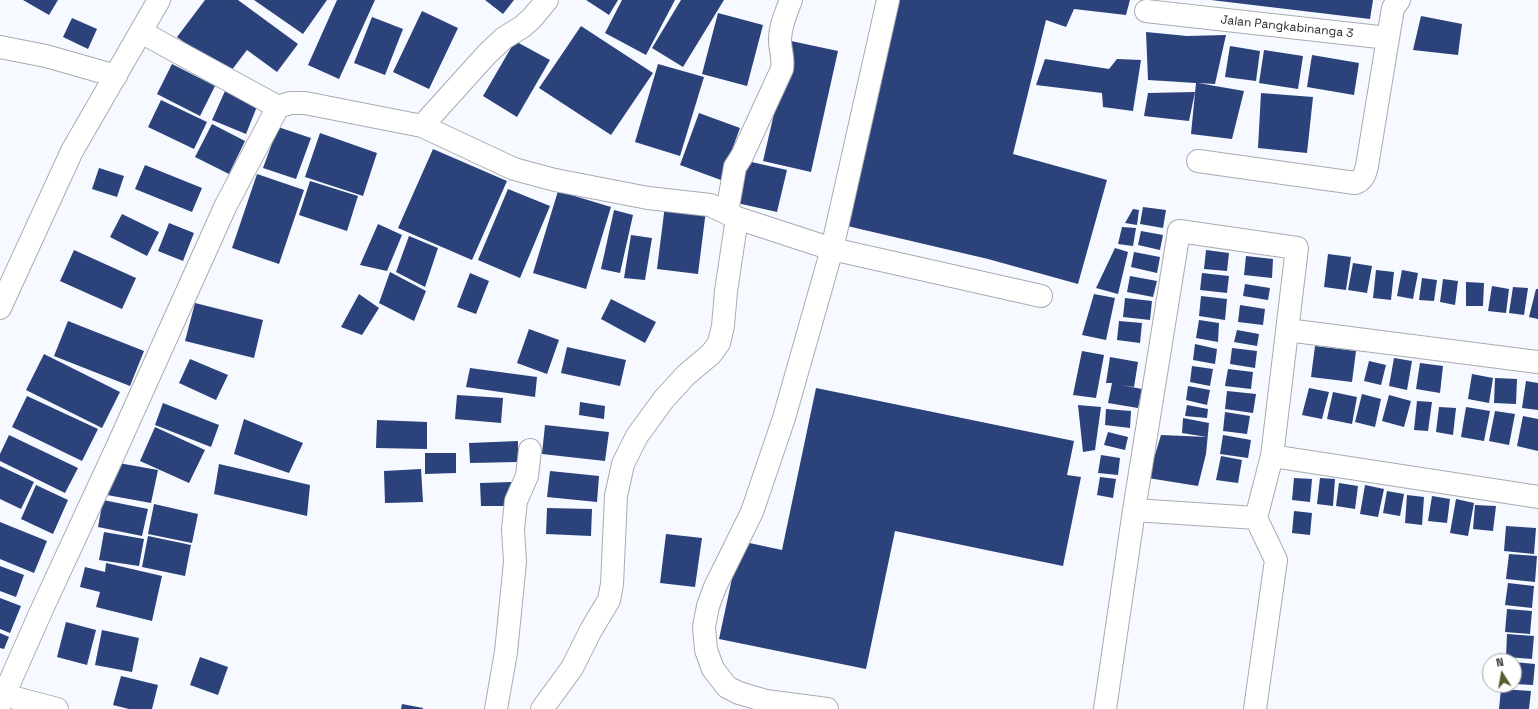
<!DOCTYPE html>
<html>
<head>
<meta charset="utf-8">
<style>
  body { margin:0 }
  #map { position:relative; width:1538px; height:709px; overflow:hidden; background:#f6f9ff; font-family:"Space Grotesk",sans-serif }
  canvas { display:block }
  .north { position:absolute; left:1482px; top:653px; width:40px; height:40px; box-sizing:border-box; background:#fff; border:1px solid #a9a9aa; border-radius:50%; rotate:349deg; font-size:11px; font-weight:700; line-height:16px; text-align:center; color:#27282a }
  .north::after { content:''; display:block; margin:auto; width:14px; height:18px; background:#585f2d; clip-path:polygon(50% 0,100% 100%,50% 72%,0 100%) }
</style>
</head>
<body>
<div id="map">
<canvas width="1538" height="709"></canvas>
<div class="north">N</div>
</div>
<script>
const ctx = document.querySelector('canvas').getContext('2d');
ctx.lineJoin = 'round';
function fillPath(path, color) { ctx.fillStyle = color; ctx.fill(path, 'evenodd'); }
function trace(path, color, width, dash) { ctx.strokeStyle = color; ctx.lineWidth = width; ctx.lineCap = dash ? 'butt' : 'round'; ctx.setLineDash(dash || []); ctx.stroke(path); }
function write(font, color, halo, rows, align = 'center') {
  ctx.font = font + ' "Space Grotesk",sans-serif'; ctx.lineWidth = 4; ctx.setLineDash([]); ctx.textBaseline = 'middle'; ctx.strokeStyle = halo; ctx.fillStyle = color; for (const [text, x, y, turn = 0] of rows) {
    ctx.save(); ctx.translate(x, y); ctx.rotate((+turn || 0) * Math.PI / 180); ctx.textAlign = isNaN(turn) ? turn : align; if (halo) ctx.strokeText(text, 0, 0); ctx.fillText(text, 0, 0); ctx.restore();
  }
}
const building = new Path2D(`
  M23,0H58L49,15Z
  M205,0H238L298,44L277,72L247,50L228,75L177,37Z
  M254,0H327L303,34Z
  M337,0H375L339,79L308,65Z
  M485,0H514L503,14Z
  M586,0H618L609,15Z
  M622,0H675L646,55L605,33Z
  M681,0H724L683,67L652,48Z
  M898,0H1130L1126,15L1074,9L1066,27L1046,20L1013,154L1107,180L1078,284L988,259L843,225Z
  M1211,0H1373L1370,19Z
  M422,11L458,28L429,89L393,72Z
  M718,13L763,25L747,86L702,74Z
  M1421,16L1462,24L1458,55L1413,50Z
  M372,17L403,29L385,75L354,63Z
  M72,18L97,29L88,49L63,37Z
  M581,26L653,73L611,135L539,88Z
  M1146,32L1187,36L1226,35L1215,84L1198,83L1244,91L1232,139L1191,134L1196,83L1148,80Z
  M515,41L550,60L517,117L483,96Z
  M791,41L838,51L811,172L763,161Z
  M1230,46L1260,51L1256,81L1225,77Z
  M1264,50L1303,56L1298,89L1259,83Z
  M1312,55L1359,63L1354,95L1307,87Z
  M1045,59L1109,69L1117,59L1141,60L1133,111L1103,107L1102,93L1036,85Z
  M172,64L215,86L200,116L157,94Z
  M658,64L704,77L680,156L635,142Z
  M225,91L258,104L246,134L212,120Z
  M1195,92L1189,121L1144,116L1148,93Z
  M1261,93L1313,97L1307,153L1258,148Z
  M161,100L207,122L194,149L148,127Z
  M699,113L740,128L721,180L680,165Z
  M212,124L245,141L229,174L195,157Z
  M278,127L311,138L296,179L263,168Z
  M320,133L377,153L363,196L305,177Z
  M433,149L507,181L472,260L398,228Z
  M747,161L787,170L777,212L737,203Z
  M145,165L202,188L192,212L135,189Z
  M99,168L124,176L117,197L92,189Z
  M257,174L304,190L279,264L232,248Z
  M310,181L358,196L347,231L299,215Z
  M508,189L550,206L520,278L478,260Z
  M558,191L611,207L586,289L533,273Z
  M665,205L706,210L698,274L657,269Z
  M1143,207L1166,210L1163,228L1140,224Z
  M1133,209L1139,210L1137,225L1125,223Z
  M614,210L633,215L620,273L601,269Z
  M122,214L159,232L147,256L110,237Z
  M169,223L194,233L183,261L158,251Z
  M378,224L402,235L387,271L360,265Z
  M1122,227L1136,228L1133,246L1118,244Z
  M1141,231L1163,235L1160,250L1138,245Z
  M631,235L652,238L645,280L624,278Z
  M409,236L438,248L425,287L396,272Z
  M1115,248L1128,252L1118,294L1096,288Z
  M74,250L136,278L122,309L60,281Z
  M1206,250L1229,253L1227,271L1204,269Z
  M1134,252L1160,257L1157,273L1131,267Z
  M1328,254L1351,257L1346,290L1324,287Z
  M1246,256L1273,259L1272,278L1244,275Z
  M1353,263L1372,266L1367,293L1348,290Z
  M1376,270L1394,272L1391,300L1373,298Z
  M1402,270L1418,273L1413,299L1397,296Z
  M390,272L426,291L414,321L379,303Z
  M470,273L489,281L476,314L457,307Z
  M1202,273L1229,276L1227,293L1200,290Z
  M1130,276L1157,281L1153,297L1127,292Z
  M1422,278L1437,280L1434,301L1419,300Z
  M1443,279L1458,281L1455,305L1440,302Z
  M1466,282L1484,283L1483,306H1466Z
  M1245,284L1270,288L1268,300L1243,296Z
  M1492,286L1509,289L1506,313L1488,311Z
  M1513,287L1528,288L1524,315L1509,313Z
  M1536,289H1538V319L1529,317Z
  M359,294L379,308L362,335L341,327Z
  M1094,294L1115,298L1106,340L1082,335Z
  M1201,296L1227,299L1225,320L1199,316Z
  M1125,298L1152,301L1150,320L1123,317Z
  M611,299L656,322L645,343L601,319Z
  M195,303L263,320L254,358L185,341Z
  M1240,305L1265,309L1263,325L1238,322Z
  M1199,320L1219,323L1218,342L1196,338Z
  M68,321L144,351L130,386L54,356Z
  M1119,321L1142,323L1140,343L1117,340Z
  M529,329L559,340L547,374L517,363Z
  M1237,330L1259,334L1257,346L1234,342Z
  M1195,344L1217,349L1215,364L1193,360Z
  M1315,346L1356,351L1352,382L1311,377Z
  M567,347L626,360L620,386L561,373Z
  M1232,348L1257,351L1255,368L1230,364Z
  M1082,351L1104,355L1096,398L1073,395Z
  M44,354L120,392L102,428L26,390Z
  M1110,357L1138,362L1134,387L1121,385L1142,389L1138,408L1108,403L1112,383H1106Z
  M1394,358L1412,361L1407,390L1389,386Z
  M190,359L228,375L216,400L179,383Z
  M1369,361L1386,365L1381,385L1364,381Z
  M1420,363L1443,366L1440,393L1416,389Z
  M1192,366L1213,369L1210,386L1190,382Z
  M470,368L537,377L535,397L466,387Z
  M1228,369L1253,372L1251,389L1225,386Z
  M1472,374L1493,378L1489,403L1468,399Z
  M1495,378L1517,379L1516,404L1494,403Z
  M1526,381L1538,383V410L1522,408Z
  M1188,386L1210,390L1207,405L1186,400Z
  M816,388L1074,441L1067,475L1081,477L1063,566L895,531L866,669L719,639L740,541L782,550Z
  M1309,388L1329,392L1322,419L1302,415Z
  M1227,391L1256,394L1253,413L1225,409Z
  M1333,392L1357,397L1352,424L1327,419Z
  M1362,394L1381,399L1375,427L1355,422Z
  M457,395L503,398L501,423L455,419Z
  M1389,395L1411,401L1404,427L1382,421Z
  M27,396L98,429L82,461L12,427Z
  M1417,401L1432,402L1428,431L1414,430Z
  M580,402L605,406L604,419L579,415Z
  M163,403L219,425L211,447L155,425Z
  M1078,405L1101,407L1095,450L1083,452Z
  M1187,405L1208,409L1207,418L1185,416Z
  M1439,407L1456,408L1453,435L1436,432Z
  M1466,407L1490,411L1484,441L1461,437Z
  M1106,409L1131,411L1130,428L1105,425Z
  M1495,411L1515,414L1509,445L1489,441Z
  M1225,412L1250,416L1247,434L1223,431Z
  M1523,416L1538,419V451L1517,446Z
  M1183,418L1209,423L1206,454L1198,486L1148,478L1161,435L1207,437L1182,433Z
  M244,419L303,443L289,473L234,454Z
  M377,420L427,422V449L376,448Z
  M545,425L609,432L605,461L542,454Z
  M155,427L205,450L189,483L140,461Z
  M1108,432L1128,437L1125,450L1104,445Z
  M9,435L78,468L65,493L0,461V454Z
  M1223,435L1251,440L1248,458L1220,454Z
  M518,441V462L470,463L469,443Z
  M425,453H456V473L425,474Z
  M1101,455L1120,458L1118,475L1098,473Z
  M1221,456L1242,460L1238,483L1216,480Z
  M113,462L158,470L151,503L107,495Z
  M219,464L310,485L307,516L214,494Z
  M0,466L34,482L21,509L0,499Z
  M421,469L423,502L385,503L384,471Z
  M550,471L599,476L597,502L547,497Z
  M1100,477L1116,479L1113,498L1097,495Z
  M1294,478L1312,479L1310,502L1292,500Z
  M1320,478L1335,479L1333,506L1317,504Z
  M512,482L513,506H481L480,483Z
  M1339,483L1358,486L1355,509L1336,506Z
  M36,485L68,500L53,534L21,519Z
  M1365,485L1384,489L1378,517L1360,514Z
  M1387,491L1404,494L1400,516L1383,513Z
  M1407,495L1424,497L1422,525L1405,523Z
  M1432,496L1450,499L1447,523L1428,521Z
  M1456,499L1474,503L1468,536L1450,533Z
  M103,500L148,509L142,536L98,527Z
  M154,504L198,514L192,543L148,534Z
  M1475,505L1496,506L1493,531L1473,529Z
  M547,508L592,509L591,536L546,534Z
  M1294,511L1312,513L1310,535L1292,533Z
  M0,522L47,541L34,573L0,559Z
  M1506,526L1536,528L1534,554L1504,551Z
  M104,532L144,539L139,566L99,560Z
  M666,534L702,538L695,587L660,583Z
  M148,536L191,545L185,576L142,567Z
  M1509,554L1537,556L1535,582L1506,579Z
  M106,563L162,576L152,621L96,607L100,592L80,587L85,567L105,572Z
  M0,566L24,575L16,597L0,591Z
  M1508,583L1534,586L1532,608L1505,605Z
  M0,598L21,606L10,633L0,629Z
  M1507,609L1532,611L1530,634L1505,632Z
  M66,622L96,630L87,665L57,657Z
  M102,630L139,638L132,672L95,665Z
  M0,633L9,637L4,649L0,648Z
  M1507,634L1534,636L1532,659L1506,657Z
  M200,657L228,667L218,695L190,685Z
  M1514,662L1535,664L1533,685L1514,684Z
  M121,676L158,685L152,709H129L113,705Z
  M1501,689L1531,691L1529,709H1499Z
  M402,704L423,708V709H401Z`);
const minor = new Path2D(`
  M1146,11L1388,38L1393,8L1399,0
  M141,32L278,107
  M0,47L46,56L116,76
  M422,126L487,54L504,38L522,27L532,18L547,0
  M1198,161L1355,183C1363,181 1365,174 1367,166L1388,38
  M727,212L735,167L742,156L782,69C784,59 780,50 780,40C780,26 786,13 791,0
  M1287,330L1538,362
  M1272,456L1538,497
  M4,695L57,709
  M0,704L43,607L118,445L226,205L278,107L290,103H305L422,126L514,169L555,180L648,198L710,205L737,218L832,249L1041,296
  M496,709L506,652L515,562L513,529L516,501L527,476L530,450
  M542,709L572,668L591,630L609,600L612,584L616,496L623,464L637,436L664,399L686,375L711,354L719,343L723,326L726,291L737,218
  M827,709L766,701L739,693L727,687L713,669L706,650L704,627L708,606L715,587L752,512L784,418L832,249L888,0
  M1105,709L1134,510L1179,231L1297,248L1272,456L1256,518L1134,510
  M1255,709L1276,560L1256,518`);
const highway = new Path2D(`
  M0,308L72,151L159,0`);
const streetNames = [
  ["Jalan Pangkabinanga 3",1287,27,6]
];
fillPath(building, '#2b427b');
trace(minor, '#a8abb0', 24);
trace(highway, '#a8abb0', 24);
trace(minor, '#fff', 22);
trace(highway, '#fff', 22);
write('12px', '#27282a', '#fff', streetNames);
</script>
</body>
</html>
